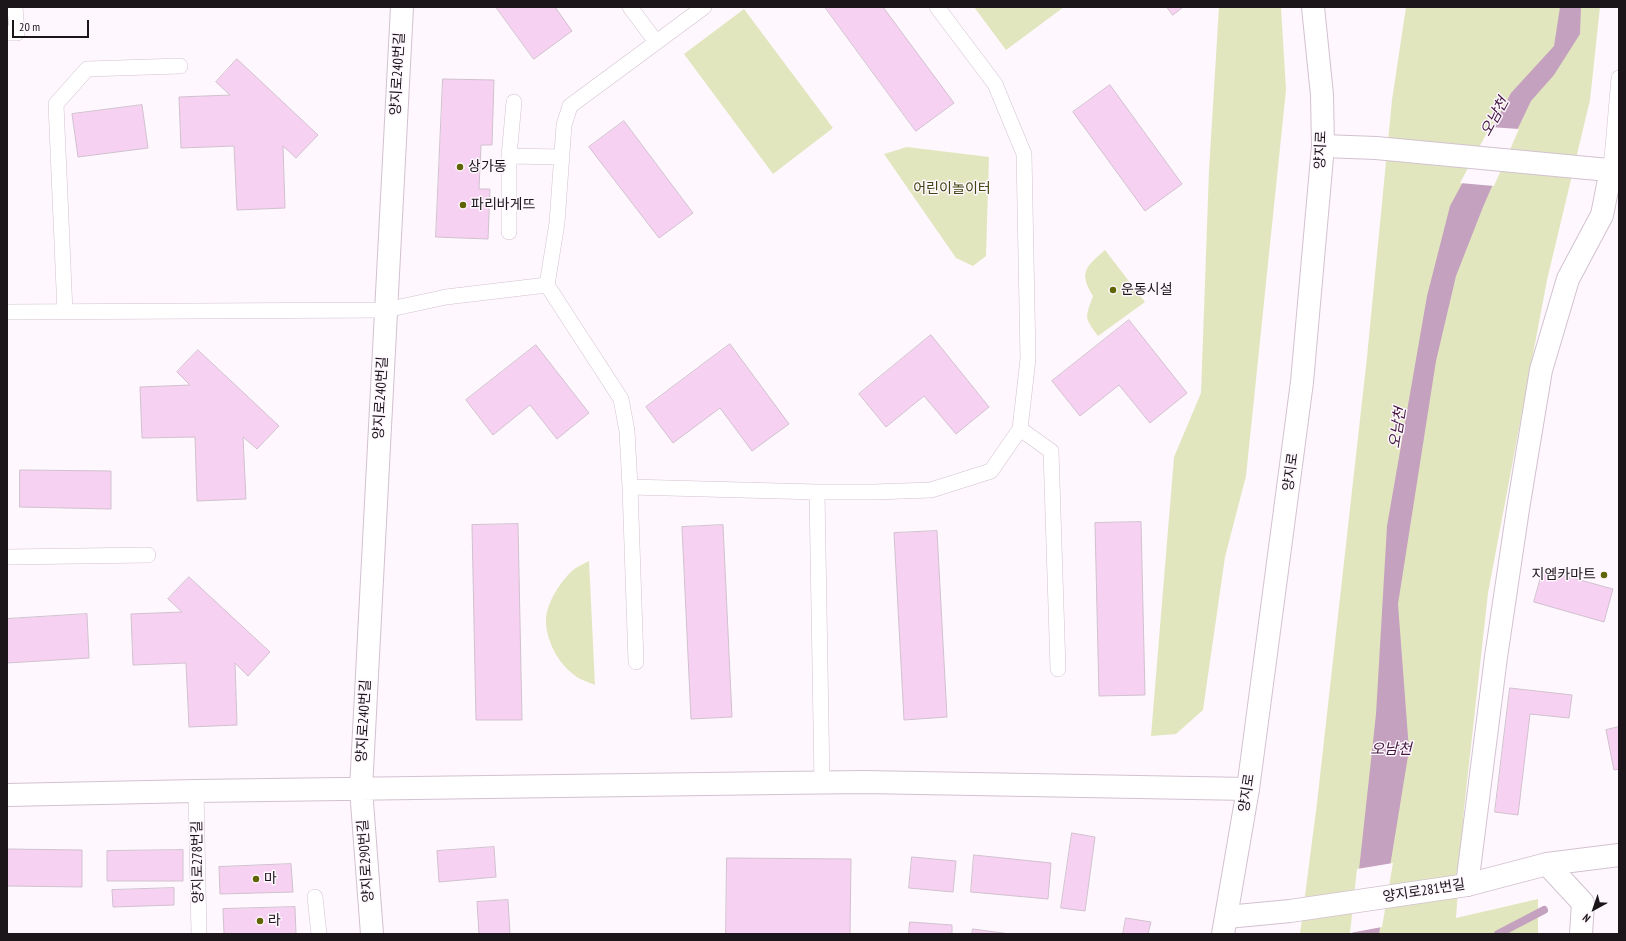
<!DOCTYPE html>
<html>
<head>
<meta charset="utf-8">
<style>
  body { margin:0 }
  #map { position:relative; width:1626px; height:941px; overflow:hidden; background:#fef7fd; font-family:"PT Sans Narrow",sans-serif }
  canvas { display:block }
  .frame { position:absolute; inset:0; border:8px solid #1c161b; pointer-events:none }
  .north { position:absolute; left:1574px; top:889px; width:40px; height:40px; -webkit-text-stroke:3px #fef7fd; paint-order:stroke; rotate:220deg; font-size:11px; font-weight:700; line-height:16px; text-align:center; color:#1c161b }
  .north::after { content:''; display:block; margin:auto; width:14px; height:18px; background:#1c161b; clip-path:polygon(50% 0,100% 100%,50% 72%,0 100%) }
  .scale { position:absolute; left:12px; top:20px; width:77px; height:18px; box-sizing:border-box; border:2px solid #1c161b; border-top:0; padding-left:5px; font-size:12px; line-height:14px; white-space:nowrap; color:#1c161b; -webkit-text-stroke:3px #fef7fd; paint-order:stroke }
</style>
</head>
<body>
<div id="map">
<canvas width="1626" height="941"></canvas>
<div class="frame"></div>
<div class="north">N</div>
<div class="scale">20 m</div>
</div>
<script>
const ctx = document.querySelector('canvas').getContext('2d');
ctx.lineJoin = 'round';
function fillPath(path, color) { ctx.fillStyle = color; ctx.fill(path, 'evenodd'); }
function trace(path, color, width, dash) { ctx.strokeStyle = color; ctx.lineWidth = width; ctx.lineCap = dash ? 'butt' : 'round'; ctx.setLineDash(dash || []); ctx.stroke(path); }
function write(font, color, halo, rows, align = 'center') {
  ctx.font = font + ' "PT Sans Narrow","Noto Sans KR",sans-serif'; ctx.lineWidth = 3; ctx.setLineDash([]); ctx.textBaseline = 'middle'; ctx.strokeStyle = halo; ctx.fillStyle = color; for (const [text, x, y, turn = 0] of rows) {
    ctx.save(); ctx.translate(x, y); ctx.rotate((+turn || 0) * Math.PI / 180); ctx.textAlign = isNaN(turn) ? turn : align; if (halo) ctx.strokeText(text, 0, 0); ctx.fillText(text, 0, 0); ctx.restore();
  }
}
const green = new Path2D(`
  M974,7H1064L1006,50Z
  M1219,7H1281L1286,90L1246,476L1225,557L1203,710L1176,734L1151,736L1174,457L1201,393L1209,170Z
  M1406,7H1600L1590,100L1547,280L1488,593L1464,809L1456,918L1538,899V934H1300L1317,803L1367,357L1392,100Z
  M744,9L833,128L773,174L684,54Z
  M907,147L989,157L986,256L973,266L956,258L884,154Z
  M1105,250L1145,302L1098,336C1084,317 1085,318 1093,296C1078,272 1086,267 1105,250Z
  M589,561L595,685C588,682 578,679 573,674C557,662 545,638 546,618C548,601 560,582 573,570C577,567 583,564 589,561Z`);
const water = new Path2D(`
  M1560,7H1581L1580,34L1554,75L1531,101L1509,147L1483,207L1456,276L1436,361L1398,604L1409,750L1379,934H1352L1376,714L1387,526L1427,296L1450,206L1511,93L1554,46Z`);
const pier = new Path2D(`
  M1490,127L1519,129L1494,186L1460,183Z
  M1393,863L1382,927L1350,933L1357,869Z`);
const stream = new Path2D(`
  M1498,934L1544,910`);
const building = new Path2D(`
  M496,7H555L572,31L534,59Z
  M825,7H883L954,103L916,131Z
  M1167,7H1183L1173,15Z
  M237,59L318,135L296,158L283,146L285,208L237,210L234,146L181,148L179,97L230,95L216,82Z
  M443,79L494,80L492,145H481L479,189H490L488,239L436,237Z
  M1110,85L1182,184L1145,211L1073,112Z
  M142,105L148,148L78,157L72,114Z
  M624,121L693,213L659,238L589,147Z
  M1129,320L1187,393L1150,423L1119,385L1080,416L1052,381Z
  M931,335L989,407L956,434L924,396L886,427L859,394Z
  M730,344L789,424L752,451L720,408L673,443L646,407Z
  M536,345L589,413L557,439L530,405L493,435L466,400Z
  M198,350L279,426L257,449L243,437L246,499L197,501L195,437L142,438L140,387L190,385L177,372Z
  M20,470L111,471V509L20,507Z
  M1141,522L1145,695L1099,696L1095,523Z
  M518,524L522,720H476L472,525Z
  M723,525L732,717L691,719L682,527Z
  M937,531L947,717L904,720L894,533Z
  M1543,570L1613,589L1604,622L1534,602Z
  M189,577L270,652L248,676L235,663L237,725L189,727L186,663L133,665L131,614L182,612L168,599Z
  M87,614L89,658L7,663V619Z
  M1510,688L1572,695L1569,718L1530,714L1518,815L1495,812Z
  M1619,727V769L1614,770L1606,730Z
  M1072,833L1095,837L1085,911L1061,908Z
  M494,847L496,877L439,882L437,851Z
  M7,849L82,850V887L7,886Z
  M183,850V881H107V851Z
  M974,855L1051,863L1048,899L971,892Z
  M912,857L956,861L953,892L909,888Z
  M727,858L851,859L850,934H726Z
  M291,864L293,892L220,894L219,867Z
  M174,888V905L113,907L112,890Z
  M508,900L510,934H479L477,902Z
  M295,907L296,934H224L223,909Z
  M1126,918L1151,922L1148,934H1123Z
  M910,922L952,925V934H909Z
  M973,929L1010,934H972Z`);
const service = new Path2D(`
  M630,7L656,42
  M704,7L570,106L564,125L557,223L547,285L621,399L627,431L630,487L817,492H874L931,490L991,471L1020,429L1028,359L1024,154L995,84L937,7
  M7,33H17L15,7
  M509,156L562,157
  M1611,170L1619,78
  M509,232V156L514,102
  M7,312L386,310L446,297L547,285
  M65,312L56,104L87,69L180,66
  M1020,429L1051,451L1058,669
  M630,487L636,662
  M817,492L822,783
  M7,557L148,555
  M196,791L199,934
  M315,897L319,934`);
const pedestrian = new Path2D(`
  M1467,885L1496,657L1518,509L1541,370L1568,279L1602,215L1611,170`);
const minor = new Path2D(`
  M1323,146L1376,148L1619,171
  M7,795L196,791L779,783L864,782L1248,789
  M1547,864L1583,903L1581,934
  M1227,917L1290,911L1467,885L1547,864L1619,855
  M372,934L361,789L402,7`);
const tertiary = new Path2D(`
  M1223,934L1248,789L1302,382L1323,146L1322,95L1313,7`);
const markers = [
  [460,167,4,"#606400"],
  [463,205,4,"#606400"],
  [1113,290,4,"#606400"],
  [1604,575,4,"#606400"],
  [256,879,4,"#606400"],
  [260,921,4,"#606400"]
];
const streetNames = [
  ["양지로240번길",398,74,-87],
  ["양지로",1321,150,-88],
  ["양지로240번길",381,398,-87],
  ["양지로",1291,472,-82],
  ["양지로240번길",364,721,-87],
  ["양지로",1247,793,-81],
  ["양지로290번길",366,861,-94],
  ["양지로278번길",198,862,-91],
  ["양지로281번길",1424,891,-9]
];
const poiNames = [
  ["상가동",468,167],
  ["파리바게뜨",471,205],
  ["운동시설",1121,290],
  ["지엠카마트",1596,575,"right"],
  ["마",264,879],
  ["라",268,921]
];
const parkNames = [
  ["어린이놀이터",952,189]
];
const waterNames = [
  ["오남천",1495,117,-61],
  ["오남천",1398,428,-81],
  ["오남천",1391,750]
];
fillPath(green, '#e2e6be');
fillPath(water, '#c5a1c0');
fillPath(pier, '#fef7fd');
trace(stream, '#c5a1c0', 8);
fillPath(building, '#f7d1f2');
trace(building, '#d1c1cf', 1);
trace(service, '#d2c2d0', 16);
trace(pedestrian, '#d2c2d0', 24);
trace(minor, '#d2c2d0', 24);
trace(tertiary, '#d2c2d0', 24);
trace(service, '#fff', 15);
trace(pedestrian, '#fff', 22);
trace(minor, '#fff', 22);
trace(tertiary, '#fff', 22);
for (const [x, y, r, color] of markers) { const dot = new Path2D(); dot.arc(x, y, r, 0, 2 * Math.PI); ctx.fillStyle = color; ctx.fill(dot); trace(dot, '#fef7fd', 1.5); }
write('14px', '#1c161b', '#fef7fd', streetNames);
write('14px', '#1c161b', '#fef7fd', poiNames, 'left');
write('14px', '#424511', '#fef7fd', parkNames);
write('italic 15px', '#441740', '#fef7fd', waterNames);
</script>
</body>
</html>
